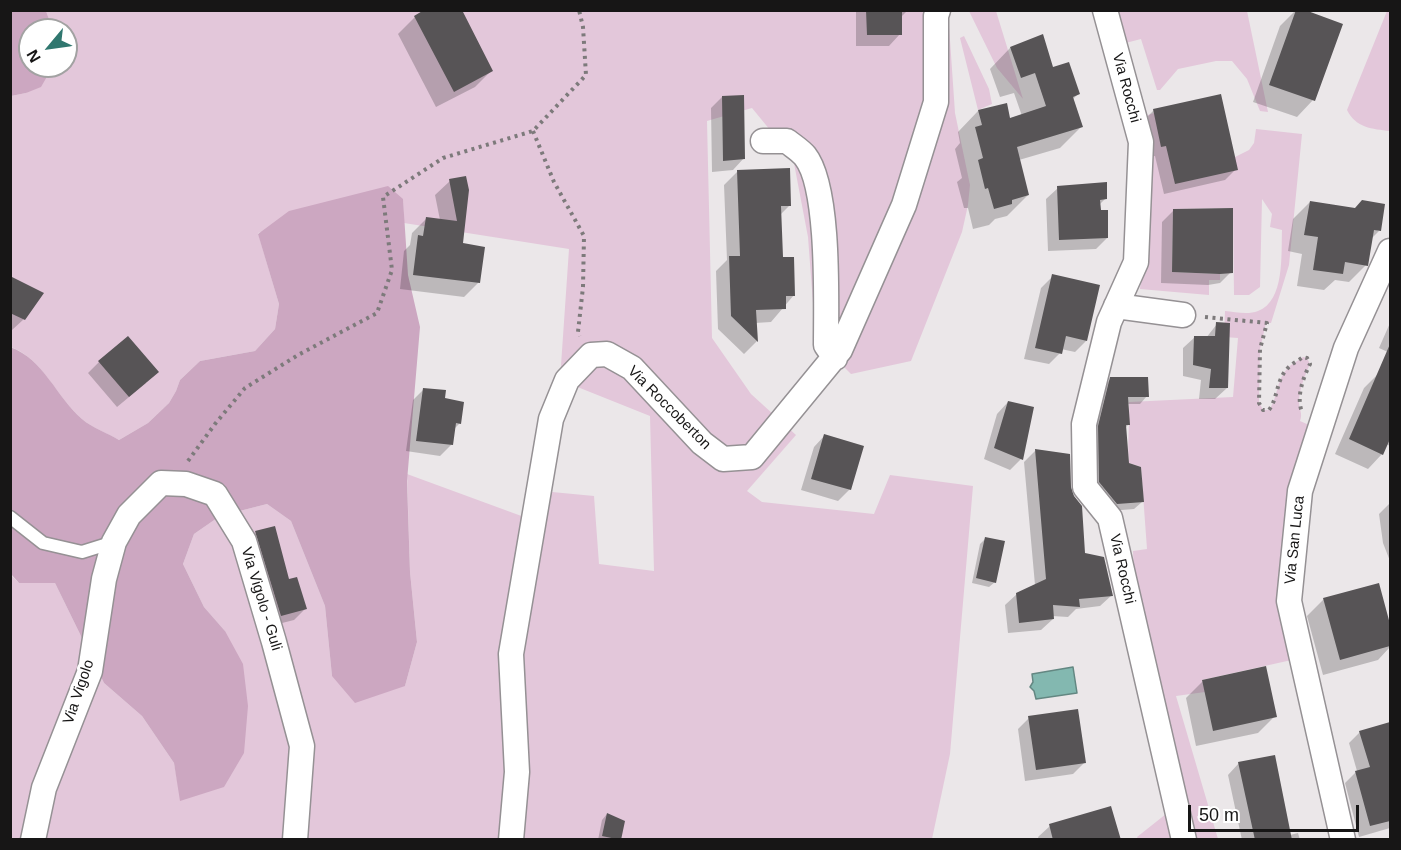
<!DOCTYPE html>
<html>
<head>
<meta charset="utf-8">
<style>
  body { margin:0 }
  #map { position:relative; width:1401px; height:850px; overflow:hidden; background:#ebe7e9; font-family:Helvetica,sans-serif }
  canvas { display:block }
  .frame { position:absolute; inset:0; border:12px solid #171616; pointer-events:none }
  .north { position:absolute; left:18px; top:18px; width:60px; height:60px; box-sizing:border-box; background:#fff; border:2px solid #a2a2a2; border-radius:50%; rotate:241deg; font-size:16px; font-weight:700; line-height:24px; text-align:center; color:#171616 }
  .north::after { content:''; display:block; margin:auto; width:21px; height:27px; background:#30776f; clip-path:polygon(50% 0,100% 100%,50% 72%,0 100%) }
  .scale { position:absolute; left:1188px; top:805px; width:171px; height:27px; box-sizing:border-box; border:3px solid #171616; border-top:0; padding-left:8px; font-size:18px; line-height:21px; white-space:nowrap; color:#171616; -webkit-text-stroke:4px #fff; paint-order:stroke }
</style>
</head>
<body>
<div id="map">
<canvas width="1401" height="850"></canvas>
<div class="frame"></div>
<div class="north">N</div>
<div class="scale">50 m</div>
</div>
<script>
const ctx = document.querySelector('canvas').getContext('2d');
ctx.lineJoin = 'round';
function fillPath(path, color) { ctx.fillStyle = color; ctx.fill(path, 'evenodd'); }
function trace(path, color, width, dash) { ctx.strokeStyle = color; ctx.lineWidth = width; ctx.lineCap = dash ? 'butt' : 'round'; ctx.setLineDash(dash || []); ctx.stroke(path); }
function write(font, color, halo, rows, align = 'center') {
  ctx.font = font + ' Helvetica,sans-serif'; ctx.lineWidth = 6; ctx.setLineDash([]); ctx.textBaseline = 'middle'; ctx.strokeStyle = halo; ctx.fillStyle = color; for (const [text, x, y, turn = 0] of rows) {
    ctx.save(); ctx.translate(x, y); ctx.rotate((+turn || 0) * Math.PI / 180); ctx.textAlign = isNaN(turn) ? turn : align; if (halo) ctx.strokeText(text, 0, 0); ctx.fillText(text, 0, 0); ctx.restore();
  }
}
const green = new Path2D(`
  M46,11H948L955,113L970,185L968,205L962,232L911,361L851,374L835,358L815,330L808,237L793,158L752,108L707,121L712,338L751,394L796,435L747,491L762,502L874,514L890,475L973,486L950,754L932,839H11L10,574L19,583H55L104,683L142,716L174,763L181,800L225,631L204,607L183,564L194,534L220,516L267,504L291,521L325,606L332,676L405,686L417,642L410,572L407,474L535,521L552,492L594,496L599,564L654,571L650,416L560,380L569,249L404,223L403,199L258,233L279,304L275,329L255,351L200,361L180,380L176,391L169,403L148,423L119,440C107,433 92,428 82,419C57,398 43,359 11,347V96L26,93L52,71L53,66H66V30H53Z
  M969,11H996L1023,99L997,68Z
  M1105,11H1247L1268,112L1260,111L1247,79L1232,61H1216L1178,69L1160,90H1157L1141,39L1114,46Z
  M1387,11H1390V131C1372,129 1356,128 1347,110Z
  M964,36L989,89L992,104L978,110L960,38Z
  M1154,113L1166,146L1235,157L1249,150L1254,143L1256,129L1302,134L1289,265L1271,323H1266L1260,349L1259,402L1263,410H1269C1278,398 1276,381 1287,369C1291,364 1298,361 1303,357L1307,358L1310,364C1305,375 1299,390 1299,402C1299,410 1303,413 1300,421L1318,429L1300,491L1296,659L1202,680L1205,692L1176,696L1218,839H1138L1137,837L1166,814L1135,603L1133,551L1147,549L1141,467L1129,463C1127,442 1130,423 1129,402L1233,397L1238,338L1224,337L1225,311C1235,312 1248,315 1258,311C1285,301 1281,254 1282,230L1270,227L1272,214L1262,199L1260,287L1249,295H1234L1233,208L1173,209L1172,272L1220,274V280H1209V295L1140,289L1150,189L1144,125L1149,123L1148,115Z`);
const forest = new Path2D(`
  M10,11H46L53,30H30V66H53L41,87L26,93L11,96Z
  M388,186L403,199L408,275L420,327L407,481L410,572L417,642L405,686L355,703L332,676L325,606L291,521L267,504L220,516L194,534L183,564L204,607L225,631L243,664L248,706L244,753L224,787L180,801L174,763L142,716L104,683L55,583H19L11,574L10,347C44,359 57,398 82,419C92,428 108,433 119,440L148,423L169,403L176,391L180,380L200,361L255,351L275,329L279,304L258,234L289,211Z`);
const water = new Path2D(`
  M1073,667L1077,693L1036,699L1034,691L1030,687L1033,682L1032,674Z`);
const shadow = new Path2D(`
  M856,10H908L900,18V34L889,46H856Z
  M1296,10L1313,100L1297,117L1253,102L1280,26Z
  M415,17L492,70L475,87L436,107L398,34Z
  M1010,48L1052,69L1078,94L1072,100L1081,127L1060,148L1019,160L1028,195L1007,216L995,219L989,225L973,229L968,208H964L957,182L962,178L955,149L960,143L958,132L978,111L1009,120L1022,116L1014,93L1000,97L990,69Z
  M722,97L744,158L733,170L712,172L711,108Z
  M1154,110L1236,169L1225,180L1164,194L1155,156L1150,157L1143,121Z
  M737,172L790,205L780,215L781,259L794,295L771,322L755,323L757,341L744,354L718,329L716,271L727,260L724,185Z
  M465,177L461,245L479,282L464,297L400,289L404,251L410,245L412,233L426,219L440,220L435,195L450,181Z
  M1058,188L1106,198L1099,205L1107,238L1096,249L1048,251L1046,199Z
  M1310,202L1379,231L1371,239L1366,265L1349,282L1335,280L1324,290L1297,286L1302,254L1288,251L1293,219Z
  M1173,211L1231,272L1220,283L1208,285L1161,283L1162,222Z
  M1052,277L1086,341L1075,352L1061,349L1060,353L1049,364L1024,359L1041,288Z
  M10,278L24,319L12,330L10,329Z
  M1390,323V353L1379,348Z
  M1217,324L1227,388L1215,399H1199L1201,380L1183,376V348L1195,337L1206,338Z
  M99,362L146,383L117,407L88,373Z
  M1390,362V446L1386,444L1382,454L1368,469L1335,454L1364,388L1379,373L1384,376Z
  M1111,379L1147,396L1140,404H1127L1129,424L1125,428L1127,464L1142,502L1134,509L1109,511L1092,490L1091,434L1103,386Z
  M424,389L444,400L460,423L453,430L452,444L440,456L406,451L413,400Z
  M1008,402L1021,459L1010,470L984,459L997,414Z
  M825,435L850,489L838,501L801,490L814,447Z
  M1035,451L1069,456V488L1084,554L1112,595L1100,606L1076,609L1068,617L1052,616L1053,619L1041,630L1008,633L1005,605L1017,594L1035,585L1024,462Z
  M1390,503V561L1383,543L1379,514Z
  M256,533L305,609L294,620L270,626L244,544Z
  M986,538L995,582L989,587L972,583L980,544Z
  M1378,585L1390,630V647L1378,660L1323,675L1307,616L1324,599Z
  M1203,681L1275,716L1258,733L1196,746L1186,698Z
  M1029,718L1084,763L1073,774L1025,781L1018,729Z
  M1390,723V768L1389,769L1390,775V828L1359,837L1345,783L1357,771L1349,743L1360,732Z
  M1239,763L1290,835L1298,833L1300,840H1242L1228,775Z
  M607,814L619,840H598L602,820Z
  M1050,826L1115,840H1039L1038,837Z`);
const building = new Path2D(`
  M424,10H462L493,71L454,92L414,16Z
  M866,10H902V35H867Z
  M1296,10H1305L1343,24L1315,101L1269,85Z
  M1043,34L1053,67L1069,62L1080,94L1073,97L1083,127L1017,147L1029,195L1012,200V204L994,209L988,188L985,189L978,160L983,158L975,127L982,125L978,110L1007,103L1010,118L1046,106L1035,73L1021,78L1010,47Z
  M1221,94L1238,170L1175,184L1166,146L1161,147L1153,109Z
  M744,95L745,159L723,161L722,96Z
  M790,168L791,206H781L783,257H794L795,296H786V309L756,310L758,342L731,316L729,256H740L737,170Z
  M466,176L469,190L463,243L485,247L480,283L413,275L418,235L423,236L426,217L457,221L449,179Z
  M1107,182V199L1100,200L1101,210H1108V238L1059,240L1057,186Z
  M1362,200L1385,204L1381,231L1374,230L1368,266L1345,262L1343,274L1313,270L1318,237L1304,235L1310,201L1355,208Z
  M1233,208V273L1220,274L1172,272L1173,209Z
  M1052,274L1100,285L1087,341L1066,336L1062,354L1035,348Z
  M10,276L44,293L25,320L10,313Z
  M1216,322L1230,323L1228,388H1209L1211,369L1193,365L1194,336H1215Z
  M128,336L159,372L129,397L98,361Z
  M1390,344V439L1383,455L1349,439Z
  M1110,377H1148L1149,397H1128L1130,425H1126L1129,463L1141,467L1144,502L1117,504L1099,482L1098,426Z
  M423,388L446,390L445,398L464,402L461,424L456,423L453,445L416,441Z
  M1008,401L1034,407L1023,460L994,448Z
  M824,434L864,446L851,490L811,479Z
  M1035,449L1070,454L1071,487L1074,496L1082,506L1085,553L1104,557L1113,596L1079,599L1080,607L1053,605L1054,619L1019,623L1016,593L1046,579Z
  M275,526L289,579L297,577L307,609L281,616L255,531Z
  M985,537L1005,541L996,583L976,578Z
  M1379,583L1390,624V646L1340,660L1323,598Z
  M1266,666L1277,717L1213,731L1202,680Z
  M1078,709L1086,763L1036,770L1028,716Z
  M1390,722V821L1370,826L1355,771L1370,767L1359,731Z
  M1275,755L1292,840H1255L1238,762Z
  M1111,806L1121,840H1053L1049,824Z
  M607,813L625,821L621,840L602,836Z`);
const path = new Path2D(`
  M533,131L554,182L584,236L583,287L578,332L580,336
  M1205,317L1267,323L1260,349L1259,403L1263,410H1269C1278,398 1276,381 1287,369C1291,364 1298,361 1303,357L1307,358L1310,364C1303,378 1296,397 1302,412
  M188,461L215,424L245,388L298,355L377,313L392,270L383,197L443,158L533,131L586,75L583,27L579,10`);
const lane = new Path2D(`
  M10,517L43,543L82,552L114,542`);
const street = new Path2D(`
  M1105,10L1141,142L1136,262L1109,322L1084,424L1085,487L1110,518L1184,840
  M763,141H787C793,146 800,150 805,156C830,187 826,303 826,345L835,358
  M1116,306L1183,315
  M33,840L44,788L90,671L104,579L114,542L129,515L161,483L186,484L215,494L244,541L274,642L302,746L295,840
  M511,840L517,772L511,654L551,419L567,380L591,355L607,354L632,368L702,443L723,459L752,457L840,350L904,205L936,102V16L938,10
  M1343,840L1289,601L1300,491L1346,348L1390,251`);
const streetNames = [
  ["Via Rocchi",1126,88,75],
  ["Via Roccoberton",669,408,45],
  ["Via San Luca",1295,540,-84],
  ["Via Rocchi",1122,569,77],
  ["Via Vigolo - Guli",261,599,73],
  ["Via Vigolo",79,692,-71]
];
fillPath(green, '#e3c7da');
fillPath(forest, '#cca7c1');
fillPath(water, '#83b8b0');
trace(water, '#638782', 1.5);
fillPath(shadow, '#0003');
fillPath(building, '#575456');
trace(lane, '#959194', 15);
trace(street, '#959194', 27);
trace(path, '#7d7a7b', 4, [3, 4.5]);
trace(lane, '#fff', 12);
trace(street, '#fff', 24);
write('15px', '#171616', '#fff', streetNames);
</script>
</body>
</html>
